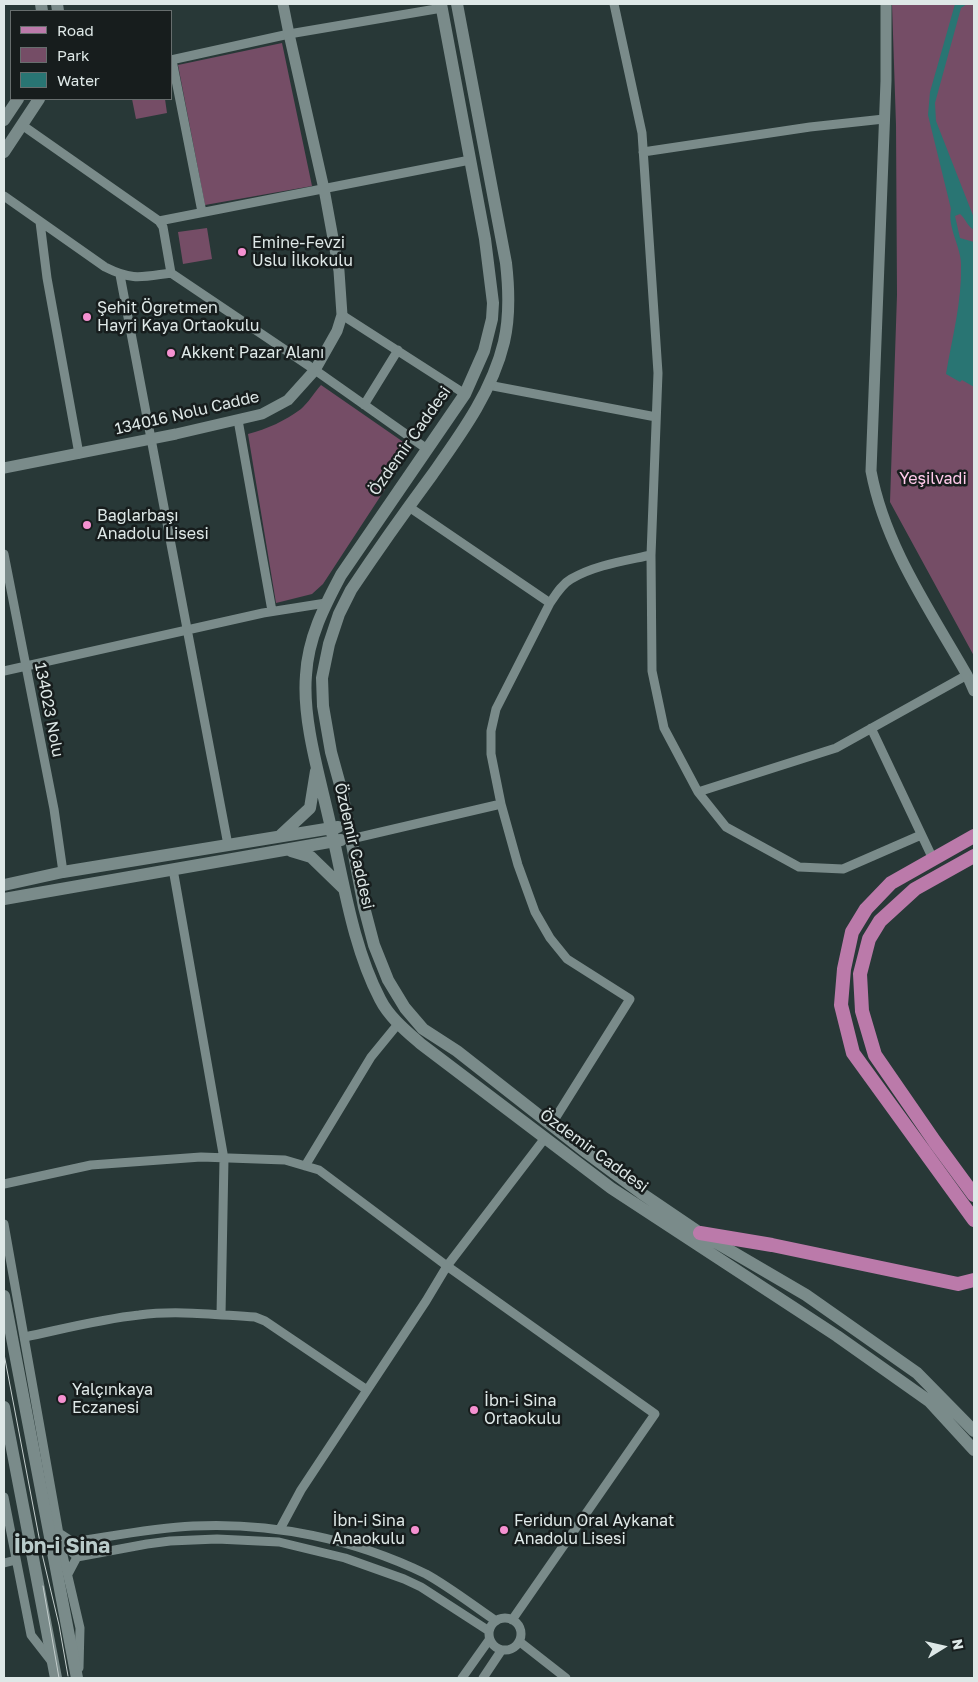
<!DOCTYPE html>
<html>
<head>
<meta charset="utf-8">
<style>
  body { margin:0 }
  #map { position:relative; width:978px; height:1682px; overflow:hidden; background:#283837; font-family:"Golos Text",sans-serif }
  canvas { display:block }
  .frame { position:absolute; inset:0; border:5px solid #dee8e7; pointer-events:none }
  .legend { position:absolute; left:10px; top:10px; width:162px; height:90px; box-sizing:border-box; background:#171d1d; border:1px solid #676e6e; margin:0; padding:6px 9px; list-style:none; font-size:15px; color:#dee8e7 }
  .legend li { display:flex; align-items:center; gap:10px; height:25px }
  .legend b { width:25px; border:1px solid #676e6e }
  .north { position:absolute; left:918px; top:1622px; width:50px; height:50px; -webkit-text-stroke:4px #171d1d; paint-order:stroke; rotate:80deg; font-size:14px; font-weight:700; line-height:20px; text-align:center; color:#dee8e7 }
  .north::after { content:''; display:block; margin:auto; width:18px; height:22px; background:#dee8e7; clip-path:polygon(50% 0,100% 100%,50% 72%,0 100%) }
</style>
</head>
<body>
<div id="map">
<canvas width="978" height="1682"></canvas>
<div class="frame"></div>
<ul class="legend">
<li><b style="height:6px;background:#bb7aaa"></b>Road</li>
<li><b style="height:14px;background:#754d66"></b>Park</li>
<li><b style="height:14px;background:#297573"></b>Water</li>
</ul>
<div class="north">N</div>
</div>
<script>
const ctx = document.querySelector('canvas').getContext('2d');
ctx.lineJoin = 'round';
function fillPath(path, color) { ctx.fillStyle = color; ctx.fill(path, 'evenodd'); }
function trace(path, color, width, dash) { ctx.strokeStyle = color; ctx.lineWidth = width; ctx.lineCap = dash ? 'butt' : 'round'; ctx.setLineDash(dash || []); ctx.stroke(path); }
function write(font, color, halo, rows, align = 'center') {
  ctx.font = font + ' "Golos Text",sans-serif'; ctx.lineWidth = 5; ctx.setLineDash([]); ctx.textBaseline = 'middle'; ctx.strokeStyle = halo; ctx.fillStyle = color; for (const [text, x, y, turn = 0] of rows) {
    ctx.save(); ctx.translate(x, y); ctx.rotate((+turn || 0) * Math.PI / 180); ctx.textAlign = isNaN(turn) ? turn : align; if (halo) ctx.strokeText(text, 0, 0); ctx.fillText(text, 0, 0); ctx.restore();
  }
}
const green = new Path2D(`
  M892,4H974V656L890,502L897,295L896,125Z
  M282,43L312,186L205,205L178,65Z
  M132,99H165L167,113L136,119Z
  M207,228L212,259L183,264L178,232Z
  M321,385L412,448L323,584L312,594L276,603L248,434C267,429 285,421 301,409C308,403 314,393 321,385Z`);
const water = new Path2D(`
  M955,4H967L961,8L935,103L936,121L974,218V230C967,226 966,219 960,214L955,216L960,238L974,242V387L962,380L960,382L946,374C952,338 962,302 961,265C961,246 947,228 951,209L928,115L930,92Z`);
const minor = new Path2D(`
  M614,4L642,133L658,373L651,555L652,671L664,728L698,792L726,827L799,867L843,869L921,835
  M171,60L289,34L442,8
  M172,60L202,212
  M22,125L159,221L163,227L171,273L315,370L427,449
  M643,152L810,127L884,119
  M4,196L105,267C133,281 141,277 171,273
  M159,221L470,160
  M40,222L47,278L79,454
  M120,275L228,845
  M342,315L465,394
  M488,385L656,417
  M364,405L398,350
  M238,420L272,611
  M409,507L550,603
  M4,554L54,809L63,872
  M4,671L263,613L326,603
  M871,728L933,859
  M698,792L836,748L967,675
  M501,804L518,865L535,912L550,938L567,959L630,999L551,1125
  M351,839L501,804L491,754V731L496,709L550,603C556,594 562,584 571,579C595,565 624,561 651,555
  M173,869L224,1159L221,1315
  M305,1166L371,1057L398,1024
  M4,1184L91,1165L201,1157L285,1160L319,1170L447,1266L655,1414L512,1620
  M4,1224L62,1551L80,1628L79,1668
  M25,1337C63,1329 101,1319 139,1315C177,1310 217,1315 255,1317L265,1321L367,1390
  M4,1497L31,1635L52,1662
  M280,1529L301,1490L426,1301L447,1266L545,1138
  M59,1533L73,1542C113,1536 153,1528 193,1526C273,1522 354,1539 426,1574C448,1586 474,1606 496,1621
  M73,1542L71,1551L77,1557
  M4,1563L16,1560
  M68,1574L77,1557L147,1544L170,1541L217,1539L279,1542L345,1558L404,1579L421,1587L489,1631
  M489 1634a16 16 0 1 1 32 0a16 16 0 1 1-32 0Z
  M520,1642L566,1678
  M462,1678L489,1640
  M483,1678L501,1651`);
const tertiary = new Path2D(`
  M886,4V81L871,471C885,546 930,610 967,675L974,691
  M4,468L176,434L262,414L288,400L315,370L337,331L342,315L339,271L324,189L289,34L283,4`);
const secondary = new Path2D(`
  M41,4L42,11
  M57,4L58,11
  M441,4L485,239L493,303L492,319L484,351L465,394L341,575C324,607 308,638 306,675C302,722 321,781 331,828C344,884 353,947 380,999C389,1017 406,1031 421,1044L611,1188L837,1336L929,1401L974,1450
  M457,4L506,263C509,289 510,316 504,342C492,392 461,434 432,475C404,513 377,551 351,590L339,614L329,644L322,678L323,706L331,752L342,792L364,907L374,945L388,980L405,1008L423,1029L457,1051L587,1153L641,1193L700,1233L806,1295L917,1373L974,1431
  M4,120L18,99
  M4,152L39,99
  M281,835L310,808L316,771
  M291,851L311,857L344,889
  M4,885L63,872L338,827
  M4,899L341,840
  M4,1296L77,1678
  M4,1407L56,1678`);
const primary = new Path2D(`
  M974,836L891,883L866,909L852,932L844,969L841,1005L853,1053L974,1220
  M974,856L915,889L880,921L869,939L860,974L862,1011L875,1055L935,1142L974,1195
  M700,1233L772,1245L958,1284L974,1280`);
const tram = new Path2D(`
  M4,1354L43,1558L59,1625L68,1676
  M43,1586L59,1678`);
const markers = [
  [242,252,5,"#f591d1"],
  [87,317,5,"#f591d1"],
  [171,353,5,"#f591d1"],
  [87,525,5,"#f591d1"],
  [62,1399,5,"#f591d1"],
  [474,1410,5,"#f591d1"],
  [415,1530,5,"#f591d1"],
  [504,1530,5,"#f591d1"]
];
const poiNames = [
  ["Emine-Fevzi",252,243],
  ["Uslu İlkokulu",252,261],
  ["Şehit Öğretmen",97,308],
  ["Hayri Kaya Ortaokulu",97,326],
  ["Akkent Pazar Alanı",181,353],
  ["Bağlarbaşı",97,516],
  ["Anadolu Lisesi",97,534],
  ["Yalçınkaya",72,1390],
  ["Eczanesi",72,1408],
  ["İbn-i Sina",484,1401],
  ["Ortaokulu",484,1419],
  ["İbn-i Sina",405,1521,"right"],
  ["Anaokulu",405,1539,"right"],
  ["Feridun Oral Aykanat",514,1521],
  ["Anadolu Lisesi",514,1539]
];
const streetNames = [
  ["134016 Nolu Cadde",187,413,-13],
  ["Özdemir Caddesi",410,441,-55],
  ["134023 Nolu",49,710,79],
  ["Özdemir Caddesi",354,846,77],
  ["Özdemir Caddesi",594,1151,36]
];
const parkNames = [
  ["Yeşilvadi",933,479]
];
const districtNames = [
  ["İbn-i Sina",62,1546]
];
fillPath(green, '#754d66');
fillPath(water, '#297573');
trace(minor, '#7a8b8a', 9);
trace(tertiary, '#7a8b8a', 11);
trace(secondary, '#7a8b8a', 12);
trace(primary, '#bb7aaa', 14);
trace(tram, '#c4cecd', 1);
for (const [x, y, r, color] of markers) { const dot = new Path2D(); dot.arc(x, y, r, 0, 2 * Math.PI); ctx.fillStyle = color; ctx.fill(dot); trace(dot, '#171d1d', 2); }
write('16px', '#dee8e7', '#171d1d', poiNames, 'left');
write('16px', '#dee8e7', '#171d1d', streetNames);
write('16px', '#ffcaea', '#171d1d', parkNames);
write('bold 21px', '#b9cbca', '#171d1d', districtNames);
</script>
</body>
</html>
